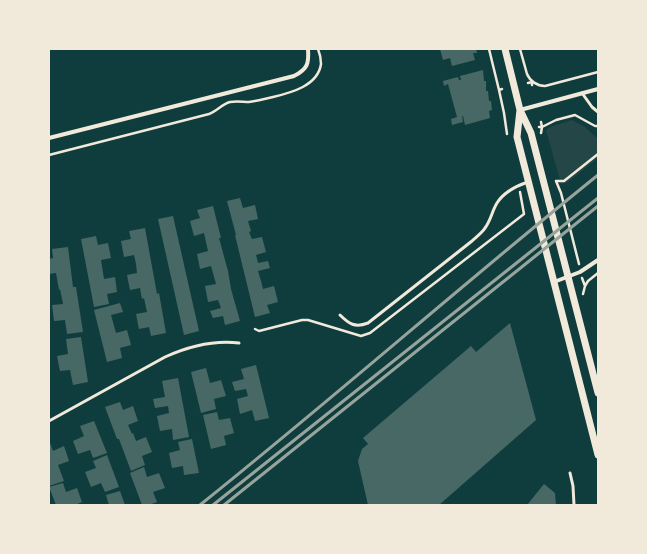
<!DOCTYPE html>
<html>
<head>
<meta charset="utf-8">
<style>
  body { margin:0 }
  #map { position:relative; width:647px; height:554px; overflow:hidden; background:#0f3d3e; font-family:Spectral,serif }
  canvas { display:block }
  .frame { position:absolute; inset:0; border:50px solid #f1e9da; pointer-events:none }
</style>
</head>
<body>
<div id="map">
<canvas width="647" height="554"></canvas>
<div class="frame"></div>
</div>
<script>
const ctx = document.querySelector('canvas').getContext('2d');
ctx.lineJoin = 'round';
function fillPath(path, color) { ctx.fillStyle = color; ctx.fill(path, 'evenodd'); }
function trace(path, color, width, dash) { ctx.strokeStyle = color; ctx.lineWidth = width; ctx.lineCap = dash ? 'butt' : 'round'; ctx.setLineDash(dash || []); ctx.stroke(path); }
const green = new Path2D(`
  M572,120L585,127L598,139V158L568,182L561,184L546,130L550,127Z`);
const building = new Path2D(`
  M440,49H476L477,53H473L475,60L452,66L450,58L443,60Z
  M483,70L484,81H486V91H488L489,101H491L492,110L489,111L490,118L465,125L463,116H462L463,122L452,125L451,119L457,117L448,84L444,86L443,81L458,77L459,80H461L460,76Z
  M240,198L243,208L255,205L258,219L248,221L251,231L249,232L252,239L262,237L266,252L256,255L258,263L268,261L270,268L258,271L261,281L263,289L274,286L278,302L267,305L270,313L255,317L243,268L235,235H236L227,201Z
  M213,206L221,238H219L228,271L231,289L240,321L225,325L223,316L213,318L210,311L221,308L218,300L208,302L205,286L216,284L211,266L200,269L197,254L208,251L204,233L194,236L190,221L200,218L197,210Z
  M173,216L199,331L184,335L158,219Z
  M145,228L157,294L159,293L166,333L151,336L149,327L139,329L136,314L147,312L144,298L142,299L140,288L130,290L127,275L137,273L136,264L134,255L124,257L121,241L131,239L129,231Z
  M96,236L98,245L108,243L111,258L101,260L104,279L115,277L117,292L107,294L109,304L94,307L81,239Z
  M68,247L73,287H76L83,332L67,334L65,320L54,321L52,305L63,304L60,289L59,290L56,273L49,274V259L53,258L52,249Z
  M120,303L123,312L111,315L116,333L127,330L131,345L120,348L122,358L107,362L94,310Z
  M510,323L536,420L439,505H368L358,461L362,449L368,444L363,438L471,346L476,352Z
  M81,337L88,382L73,385L70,370L60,371L57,356L68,354L66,339Z
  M256,365L269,418L255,421L252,410L240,414L237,399L248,396L246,389L235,391L232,382L244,379L241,369Z
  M206,368L210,383L221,380L226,396L214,399L216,409L201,413L191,372Z
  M178,378L189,437L173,440L172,429L160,431L157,416L169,413L168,406L155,408L153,399L165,397L162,381Z
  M120,402L123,410L133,406L138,421L128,425L132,434L133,433L136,441L146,437L152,452L142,456L145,465L131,471L119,439H117L105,407Z
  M217,412L219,420L230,418L234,433L224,436L226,445L211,449L203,415Z
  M94,421L107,453L93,458L90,450L78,454L73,441L84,436L80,426Z
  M192,439L199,473L184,475L183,466L172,468L169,453L180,450L178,442Z
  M49,440L53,451L64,446L69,461L58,465L64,481L49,486Z
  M107,455L119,487L105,492L101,483L91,487L85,472L96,468L93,461Z
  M144,467L147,477L159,473L165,488L153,492L157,502L149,505H142L130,473Z
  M63,483L66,492L77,488L82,502L75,505H56L49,487Z
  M544,484L555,493L556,505H527Z
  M120,491L125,505H109L106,495Z`);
const path = new Path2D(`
  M489,49L499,90
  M520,49L527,74C530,81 537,86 545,86L598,72
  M528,83L532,82V85
  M502,89L499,90L504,113L507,134
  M541,122L542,127L556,120L575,115L595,126H598
  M539,127H542L541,133
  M49,155L209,114C217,111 222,104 230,102C237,101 243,102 249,102C257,101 265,99 273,97C290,93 318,86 321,64C321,59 320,54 318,49
  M556,181L561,193L579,264
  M556,181H564L598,154
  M582,278L585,286L583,294
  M585,286L588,281L598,273
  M255,329L259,331L302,320H308L361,336L370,333L524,214L520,192`);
const service = new Path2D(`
  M582,93L592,107L598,112
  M340,315C349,324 355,328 368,323L472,241C476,237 482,233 485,228C491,220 492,211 497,203C504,192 516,186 528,182
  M49,421L165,357C187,347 214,340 239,343
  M570,473L573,486L574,505`);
const minor = new Path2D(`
  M520,110L598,89
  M49,138L294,76C308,69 309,63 308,49
  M554,282L580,272L598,260`);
const tertiary = new Path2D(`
  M505,49L520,110L531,133L598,393
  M520,110L517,137L598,455`);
const rail = new Path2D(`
  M200,505C335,397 464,283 598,175
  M213,505L598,198
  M224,505L598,206`);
fillPath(green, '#244646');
fillPath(building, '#486865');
trace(path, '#f1e9da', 2.5);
trace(service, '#f1e9da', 3);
trace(minor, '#f1e9da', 4);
trace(tertiary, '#f1e9da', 7);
trace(rail, '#97a49c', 3);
</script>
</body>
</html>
